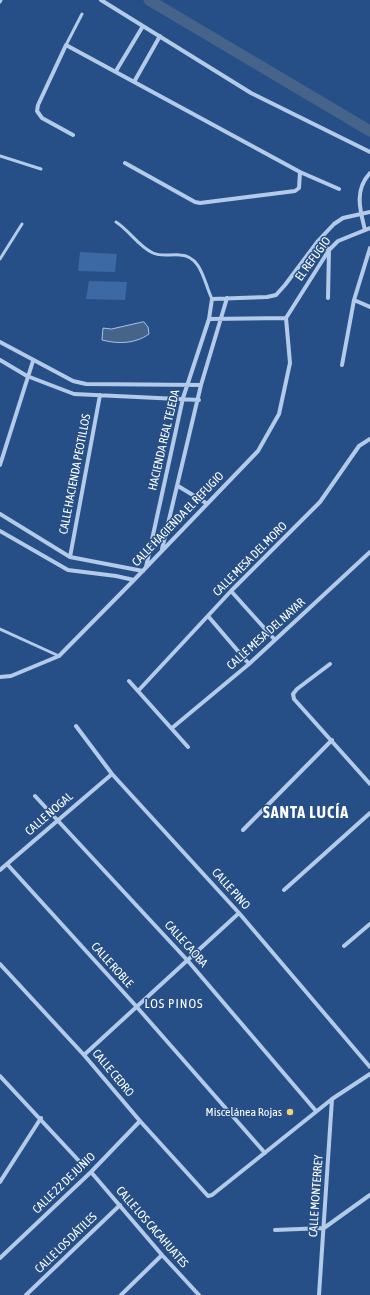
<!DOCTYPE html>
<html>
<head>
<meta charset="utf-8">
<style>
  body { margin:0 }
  canvas { display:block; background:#274f87 }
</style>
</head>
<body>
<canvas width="370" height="1295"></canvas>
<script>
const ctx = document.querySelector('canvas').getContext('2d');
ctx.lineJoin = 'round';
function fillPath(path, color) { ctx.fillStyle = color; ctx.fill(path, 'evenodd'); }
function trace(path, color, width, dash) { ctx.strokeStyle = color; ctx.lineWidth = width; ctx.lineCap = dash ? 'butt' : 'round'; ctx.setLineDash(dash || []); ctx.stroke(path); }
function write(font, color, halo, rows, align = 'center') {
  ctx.font = font + ' "Asap Condensed",sans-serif'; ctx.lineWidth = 3; ctx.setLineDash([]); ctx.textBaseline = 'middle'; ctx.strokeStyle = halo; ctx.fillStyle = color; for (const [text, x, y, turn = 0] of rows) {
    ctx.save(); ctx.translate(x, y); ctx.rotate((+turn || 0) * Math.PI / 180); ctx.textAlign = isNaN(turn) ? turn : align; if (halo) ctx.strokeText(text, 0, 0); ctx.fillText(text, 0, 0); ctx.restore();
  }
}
const green = new Path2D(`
  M80,252L117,254L115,272L78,271Z
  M89,281L127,282L125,300L86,299Z`);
const water = new Path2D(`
  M144,322L148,327L149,334C135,344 118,344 102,340L103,328L111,329Z`);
const canal = new Path2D(`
  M149,0L370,131`);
const lane = new Path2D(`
  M0,2L1,0
  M66,45L82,14
  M0,156L41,169
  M116,222C130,231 138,246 153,253C162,257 171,254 180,255C202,256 204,283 212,299
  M0,259L22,224
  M0,629L59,656`);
const street = new Path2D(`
  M101,0L251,93L370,152
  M116,71L143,26
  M134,82L160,36
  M73,135L42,118L37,111L38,105L66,45L300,172L299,188L295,191L200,203L195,202L125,163
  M300,172L339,189
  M365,230C360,210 354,190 370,173
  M318,241L329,250L328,298
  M354,300L370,307
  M286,318L329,250L338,241L370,228
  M209,319L286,318
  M0,342L73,381L86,384L201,385
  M0,360L27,376L74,394L199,400
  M342,365L354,300L370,248
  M0,465L33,361
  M178,486L206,503
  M0,514L70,557L143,571
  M0,531L68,570L116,576L134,580
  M162,549L201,385L227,298
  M70,557L100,395
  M146,567L183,398L209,319L212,299L267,297L276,295L285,285L318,241L334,224L343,218L370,212
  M231,591L275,640
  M208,616L249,664
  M330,664L297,689L293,694L294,699L370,784
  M0,677L11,676L59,656L134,580L258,451L279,414L290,363L286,318
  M129,681L188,747
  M138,691L231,591L320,502L359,446L370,439
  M76,726L112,774L239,913L370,1067
  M172,728L249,664L370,552
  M35,796L188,961L316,1111
  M243,830L332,740
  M7,864L136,1006L265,1153
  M0,870L112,774
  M284,890L370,813
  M344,946L370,924
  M0,964L84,1055L140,1121L208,1196L212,1195L332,1099L370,1074
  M84,1055L239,913
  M0,1076L80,1162
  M91,1172L162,1255L199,1295
  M0,1182L41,1118
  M275,1230L324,1228L370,1195
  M0,1258L91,1172L140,1121
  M26,1295L120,1205
  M121,1295L162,1255
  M319,1295L332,1099`);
const markers = [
  [290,1112,4,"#f0d079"]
];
const streetNames = [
  ["EL REFUGIO",313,259,-54],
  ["HACIENDA REAL TEJEDA",164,440,-77],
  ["CALLE HACIENDA PEOTILLOS",75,474,-79],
  ["CALLE HACIENDA EL REFUGIO",178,519,-46],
  ["CALLE MESA DEL MORO",250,559,-45],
  ["CALLE MESA DEL NAYAR",266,634,-42],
  ["CALLE NOGAL",49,814,-41],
  ["CALLE PINO",231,889,48],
  ["CALLE CAOBA",186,944,48],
  ["CALLE ROBLE",112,965,48],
  ["CALLE CEDRO",113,1073,50],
  ["CALLE 22 DE JUNIO",64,1183,-44],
  ["CALLE MONTERREY",316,1196,-86],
  ["CALLE LOS CACAHUATES",152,1227,49],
  ["CALLE LOS DÁTILES",66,1243,-44]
];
const poiNames = [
  ["Miscelánea Rojas",282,1112]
];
const neighbourhoodNames = [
  ["LOS PINOS",174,1004]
];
const districtNames = [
  ["SANTA LUCÍA",306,813]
];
fillPath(green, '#3c69a3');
fillPath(water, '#46638a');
trace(water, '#a7c5e9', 1);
trace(canal, '#46638a', 11);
trace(lane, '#b3cae8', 3);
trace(street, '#b3cae8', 4);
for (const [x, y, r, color] of markers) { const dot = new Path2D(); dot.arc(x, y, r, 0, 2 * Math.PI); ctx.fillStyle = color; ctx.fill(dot); trace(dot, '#274f87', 1.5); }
write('12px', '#fff', '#274f87', streetNames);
write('12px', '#fff', '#274f87', poiNames, 'right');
ctx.letterSpacing = '1px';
write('13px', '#fff', '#274f87', neighbourhoodNames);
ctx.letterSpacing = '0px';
ctx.letterSpacing = '1px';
write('bold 16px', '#fff', '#274f87', districtNames);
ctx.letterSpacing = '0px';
</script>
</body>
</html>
